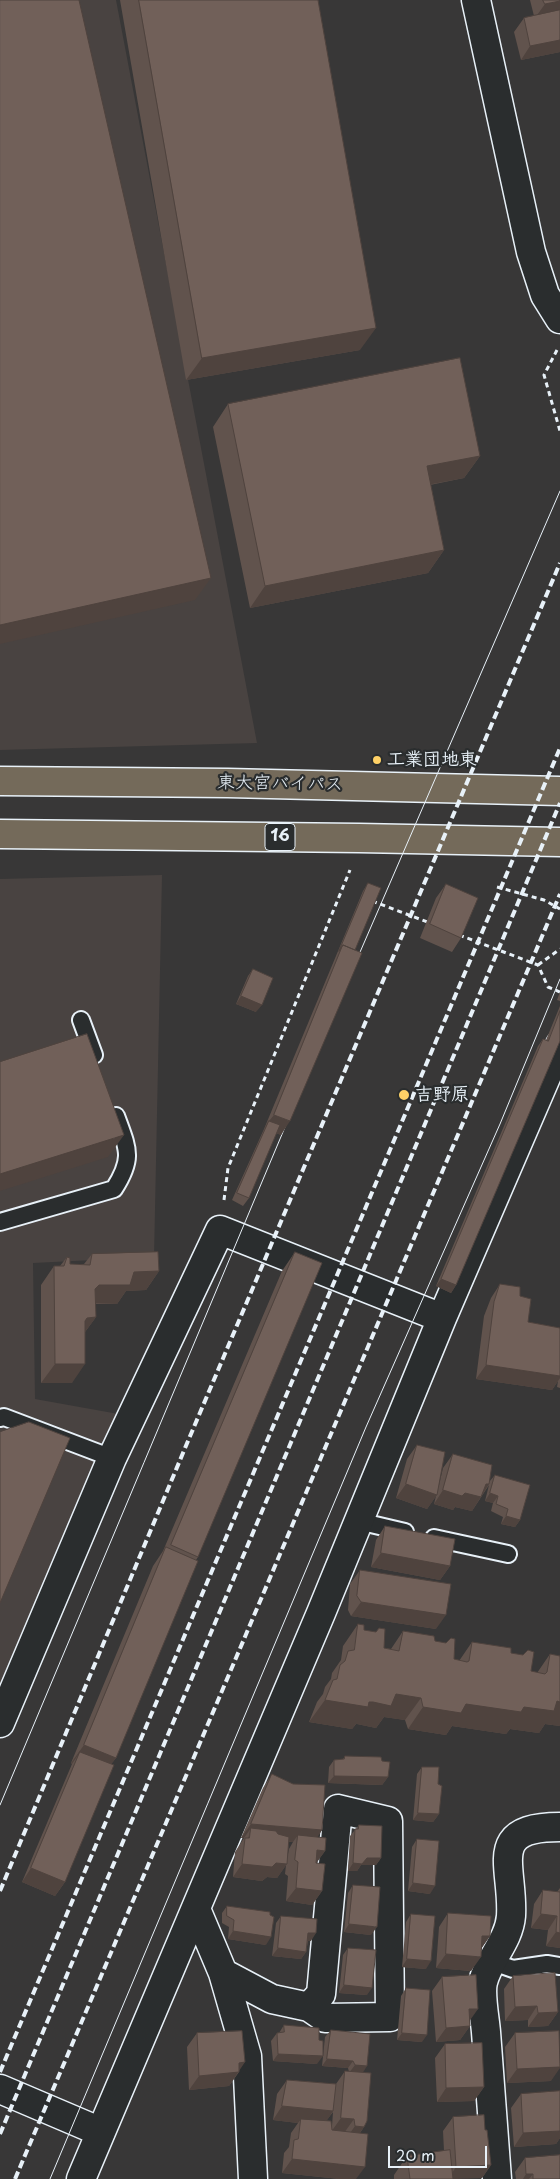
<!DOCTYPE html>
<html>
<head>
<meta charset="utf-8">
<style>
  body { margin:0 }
  #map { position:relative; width:560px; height:2179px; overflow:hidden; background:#383737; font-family:"Playpen Sans",sans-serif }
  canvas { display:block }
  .scale { position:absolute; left:388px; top:2146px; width:99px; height:22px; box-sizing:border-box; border:2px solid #e8f1f8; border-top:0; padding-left:6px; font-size:15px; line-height:18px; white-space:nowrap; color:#e8f1f8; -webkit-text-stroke:4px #2a2d2e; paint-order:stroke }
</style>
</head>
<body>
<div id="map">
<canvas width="560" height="2179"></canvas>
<div class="scale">20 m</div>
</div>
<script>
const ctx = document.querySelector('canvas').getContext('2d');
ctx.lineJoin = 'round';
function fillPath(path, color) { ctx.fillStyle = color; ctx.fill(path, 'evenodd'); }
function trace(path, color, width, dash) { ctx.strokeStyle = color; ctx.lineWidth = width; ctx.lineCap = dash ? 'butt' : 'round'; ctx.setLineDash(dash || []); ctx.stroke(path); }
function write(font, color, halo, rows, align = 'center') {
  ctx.font = font + ' "Playpen Sans","Klee One",sans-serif'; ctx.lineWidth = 4.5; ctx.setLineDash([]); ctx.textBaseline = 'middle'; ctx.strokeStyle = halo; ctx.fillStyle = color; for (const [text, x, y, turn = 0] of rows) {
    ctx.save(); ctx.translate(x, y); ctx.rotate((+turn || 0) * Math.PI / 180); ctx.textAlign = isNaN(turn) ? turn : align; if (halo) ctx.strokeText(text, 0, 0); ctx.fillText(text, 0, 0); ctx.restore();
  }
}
const built = new Path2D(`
  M0,0H116L257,743L0,750Z
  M162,875L154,1257L33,1263L35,1399L124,1415L0,1700V879Z`);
const path = new Path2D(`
  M557,350L544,375L560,431
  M497,887L544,900L560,909
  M372,901L430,923
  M459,935L538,965L548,987L560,992
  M538,965L560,949
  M224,1200L228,1168L350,870`);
const service = new Path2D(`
  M81,1020L94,1055
  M0,1222L114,1189C134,1158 128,1149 116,1116
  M0,1418L4,1417L112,1458
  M358,1521L405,1532
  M434,1538L508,1554
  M493,1962L513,1969L547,1964L560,1966`);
const minor = new Path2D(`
  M0,1723L112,1458L220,1230L442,1318
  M196,1909L223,1973L247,2056L253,2179
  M223,1973L272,1999L309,2007L321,1994L338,1809L388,1821L390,2017L325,2018L309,2007
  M0,2089L101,2132
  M81,2179L321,1613L442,1318L560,1045
  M497,2179C493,2130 490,2081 486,2032C485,2019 480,1994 483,1982C488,1960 509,1941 511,1916C514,1866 485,1827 560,1827`);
const tertiary = new Path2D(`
  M476,0L531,252L545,295L560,319`);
const trunk = new Path2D(`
  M0,781L228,783L560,791
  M0,834L359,838L560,842`);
const tram = new Path2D(`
  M354,966L560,491
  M0,1805L288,1120
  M50,2179L366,1427L500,1124L560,979`);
const rail = new Path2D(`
  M0,1891L188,1441L560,563
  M0,2072L560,748
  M0,2134L560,803
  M15,2179L560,894`);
const wall = new Path2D(`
  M120,0H318L360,350L186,380Z
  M530,0H560V52L521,60L514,32L524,18L534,16Z
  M228,404L480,456L464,478L430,485L444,550L428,573L250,608L213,427Z
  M368,883L355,950L281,1135L276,1133L249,1198L243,1206L232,1200L264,1129L363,891Z
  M446,884L461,938L452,952L420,938L436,898Z
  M253,969L256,1012L236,1004L248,976Z
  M560,992V1001L557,1000Z
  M560,1006V1041L456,1285L451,1293L436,1286L538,1046L543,1039L546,1040Z
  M295,1252L198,1557L196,1560L116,1758L111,1764L65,1882L55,1896L22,1882L72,1764L71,1763L153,1566L163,1551L282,1271Z
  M92,1254L159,1271L146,1290L126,1291L117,1304H95L96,1317L85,1332L72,1383H41V1285L54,1266H60L67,1257L70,1264H84Z
  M500,1284L520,1296L528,1322L560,1328V1388L557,1387L558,1381L552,1390L476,1379L484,1316L491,1298Z
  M417,1445L439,1485L443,1468L453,1454L489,1482L495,1475L520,1520L515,1527L501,1524L503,1517L491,1511L493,1503L485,1501L489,1485L472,1511L455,1507L453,1510L434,1504L436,1496L427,1509L396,1498L407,1459Z
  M385,1526L450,1566L440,1580L371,1567L376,1540Z
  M360,1570L436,1629L351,1616L348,1610L350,1584Z
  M358,1624L364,1630L384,1648L391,1649L403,1631L435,1641L454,1659L459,1661L472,1642L511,1653L531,1671L537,1673L550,1654L560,1656V1726L545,1724L539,1733L510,1729L506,1734L452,1726L446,1735L408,1729L405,1720L384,1717L376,1728L357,1724H356L352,1729L309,1722L317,1702L323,1694L325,1687L331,1679L332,1673L341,1660L343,1646Z
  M345,1756L388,1777L382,1785L328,1783L329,1767L334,1760L343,1759Z
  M422,1767L438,1784L439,1814L433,1822L413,1820L417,1774Z
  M272,1774L322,1830L317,1837L325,1851L316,1863L322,1891L312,1905L286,1901L288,1876L285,1874L286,1865L277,1878L267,1877L262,1881L233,1877L235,1852L244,1838H241L263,1788ZM288,1842H293L289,1849L287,1859Z
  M359,1825L381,1858L376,1865H361L357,1871H348L350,1836Z
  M417,1839L430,1894L408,1891L412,1847Z
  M353,1885L371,1935L344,1932L348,1893Z
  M560,1888V1948L546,1946L548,1930L531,1928L534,1904L543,1890L557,1892Z
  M227,1906L266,1945L228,1939L229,1927L222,1923V1913Z
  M448,1913L490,1936L481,1949L471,1971L436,1968L439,1927Z
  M411,1914L426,1969L402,1967L406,1922Z
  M281,1916L311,1941H308L306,1952L301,1959L272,1956L276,1923Z
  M348,1948L367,1995L339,1993L343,1955Z
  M513,1976L558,2012L548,2026L528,2027V2020L505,2021L504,1989Z
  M442,1977L470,2021V2026L460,2040L436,2042L432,1991Z
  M406,1988L422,2042L397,2040L401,1996Z
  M284,2025L317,2064L273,2061L271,2041L277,2033H279Z
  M331,2030L363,2073L364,2127L360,2133L356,2179H340L282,2173L284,2153L289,2147L291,2133L298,2123L273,2120L277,2094L287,2080L336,2084L345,2071L349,2072L348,2068L322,2066L325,2037ZM333,2112L332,2126L326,2121Z
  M197,2033L239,2070V2072L229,2086L189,2090L187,2047Z
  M515,2033L551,2081L507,2083L505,2047Z
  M445,2044L484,2087L474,2101L437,2102L435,2058Z
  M560,2091V2138L556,2144L514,2147L511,2108L521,2094Z
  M453,2117L485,2130L491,2165L482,2178L394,2179V2175L407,2156L444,2151L443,2131Z
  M525,2158L560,2179H516L515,2172Z`);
const shadedWall = new Path2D(`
  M560,1V13L535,18L545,4Z
  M560,40V52L521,60L530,46Z
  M376,328L360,350L186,380L202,358Z
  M480,456L464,478L411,488L427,466Z
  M444,550L428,573L250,608L265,586Z
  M211,578L195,600L0,644V625Z
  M241,996L262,1005L256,1012L236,1004Z
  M274,1115L290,1121L281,1135L266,1129L269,1121Z
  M124,1135L108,1157L0,1191V1174Z
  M159,1271L146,1290L126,1291L117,1304L86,1303L95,1289L99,1285L134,1272Z
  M441,1279L456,1285L451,1293L436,1286Z
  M96,1317L82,1336L73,1337L87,1318Z
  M55,1364H85L72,1383H41Z
  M486,1365L560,1376V1378L552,1390L476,1379Z
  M406,1484L437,1495L427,1509L396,1498Z
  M486,1484H489L472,1511L455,1507L453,1510L434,1504L443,1490Z
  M490,1493L498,1496L493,1503L485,1501Z
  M506,1516L520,1520L515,1527L501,1524Z
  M381,1553L450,1566L440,1580L371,1567Z
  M361,1602L446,1615L436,1629L351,1616Z
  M396,1694L421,1698L405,1720L384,1717L376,1728L357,1724H356L352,1729L309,1722L325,1700L369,1702Z
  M557,1701L560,1702V1726L545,1724L539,1733L510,1729L506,1734L452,1726L446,1735L408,1729L423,1707L466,1704L524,1707Z
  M84,1745L116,1758L102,1776L80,1752L72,1764L71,1763Z
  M334,1776L388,1777L382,1785L328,1783Z
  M418,1813L439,1814L433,1822L413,1820Z
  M251,1824L322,1830L313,1844L298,1835L293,1842L248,1839L251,1828L244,1838H241Z
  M317,1850L325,1851L315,1865Z
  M367,1858H381L376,1865H361L357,1871H348L353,1863Z
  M276,1863L287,1864L277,1878L267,1877L262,1881L233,1877L242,1864Z
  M31,1868L65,1882L55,1896L22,1882Z
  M413,1883L435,1886L430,1894L408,1891Z
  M296,1888L322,1891L312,1905L286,1901Z
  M541,1914L557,1916L548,1930L531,1928Z
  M349,1924L377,1927L371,1935L344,1932Z
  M233,1931L271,1937L266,1945L228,1939Z
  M556,1932L560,1933V1948L546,1946Z
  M308,1933H316L311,1941H303Z
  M482,1936H490L480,1950Z
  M278,1948L306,1952L301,1959L272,1956Z
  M446,1954L481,1957L471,1971L436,1968Z
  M407,1959L431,1961L426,1969L402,1967Z
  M344,1985L372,1988L367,1995L339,1993Z
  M537,2006L528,2020L505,2021L515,2007Z
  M469,2009H478L468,2023Z
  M558,2012L548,2026L528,2027L538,2013Z
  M470,2026L460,2040L436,2042L446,2028Z
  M402,2033L427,2035L422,2042L397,2040Z
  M278,2054L323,2056L317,2064L273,2061Z
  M327,2059L353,2061L348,2068L322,2066Z
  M245,2062L229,2086L189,2090L199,2076L239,2063Z
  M355,2065L367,2066L362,2074L349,2073Z
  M560,2067V2068L551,2081L507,2083L517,2069Z
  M484,2087L474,2101L437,2102L446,2088Z
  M282,2106L333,2111L324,2125L301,2119L298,2123L273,2120Z
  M341,2118L354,2119L344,2133L331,2132Z
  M355,2126L364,2127L354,2141L346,2139Z
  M560,2131V2138L556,2144L514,2147L523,2133Z
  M292,2159L365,2167L356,2179H340L282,2173Z
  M491,2165L482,2178L448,2179L456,2167Z
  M526,2174H533L529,2179H523Z`);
const building = new Path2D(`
  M0,0H79L211,578L0,625Z
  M139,0H318L376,328L202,358Z
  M543,0H560V1L545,4Z
  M560,10V40L530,46L524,18Z
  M460,358L480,456L427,466L444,550L265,586L228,404Z
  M368,883L381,888L355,950L343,945L339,951Z
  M446,884L478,898L461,938L430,924Z
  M343,945L362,953L290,1121L274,1115Z
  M253,969L273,978L262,1005L241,996Z
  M560,1011V1041L456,1285L441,1279L543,1039L548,1041Z
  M87,1034L124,1135L0,1174V1062Z
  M269,1121L280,1125L249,1198L237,1193Z
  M158,1252L159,1271L134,1272L130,1285H99L95,1289L96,1317L87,1318L85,1321V1364H55L54,1266H64L67,1257L70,1258V1264L90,1265L92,1254Z
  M295,1252L322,1263L198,1557L171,1545Z
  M500,1284L520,1287V1296L531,1299L528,1322L560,1328V1376L486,1365L494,1302Z
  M29,1422L70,1438L0,1603V1432Z
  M417,1445L445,1452L437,1495L406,1484Z
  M453,1454L492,1465L489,1484H486L481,1497L465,1493L462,1496L443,1490Z
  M495,1475L530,1485L520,1520L506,1516L508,1509L496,1504L498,1496L490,1493Z
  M385,1526L455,1539L450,1566L381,1553Z
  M166,1547L198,1561L116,1758L84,1745Z
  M360,1570L451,1584L446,1615L361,1602L357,1596Z
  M358,1624L364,1625V1630L376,1632L379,1628L385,1629L384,1648L399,1651L403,1631L434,1636L435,1641L446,1643L451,1638L455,1639L454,1659L467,1662L469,1661L472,1642L511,1648V1653L523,1655L528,1650L534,1652L531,1671L545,1674L547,1672L550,1654L560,1656V1702L557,1701L554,1711L524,1707L521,1712L466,1704L461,1713L423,1707L421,1698L396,1694L391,1706L373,1702H369L368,1707L325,1700L333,1680L337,1679L340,1665L345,1661L348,1651L354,1650Z
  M80,1752L114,1765L65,1882L31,1868Z
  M345,1756L381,1757L382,1761L390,1762L388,1777L334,1776V1760L344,1759Z
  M422,1767H439L438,1784L442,1786L439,1814L418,1813Z
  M272,1774L293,1784L325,1785L322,1830L251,1824Z
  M359,1825L382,1826L381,1858H367L362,1864L353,1863L355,1829H358Z
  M251,1828L276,1831L278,1834L289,1837L287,1864L276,1863L272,1867L242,1864L245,1838H249Z
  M298,1835L326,1838L325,1851L317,1850L316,1863L325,1864L322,1891L296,1888L298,1862L295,1860Z
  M417,1839L439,1841L435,1886L413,1883Z
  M353,1885L380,1887L377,1927L349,1924Z
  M543,1890L560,1892V1933L556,1932L557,1916L541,1914Z
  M227,1906L270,1912V1915L274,1917L271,1937L233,1931L234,1920L227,1916Z
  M448,1913L491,1916L490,1936H482L481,1957L446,1954Z
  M411,1914L435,1916L431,1961L407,1959Z
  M281,1916L317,1919L316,1933H308L306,1952L278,1948Z
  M348,1948L376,1950L372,1988L344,1985Z
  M555,1973L558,2012L538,2013L537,2006L515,2007L513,1976Z
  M476,1975L478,2009H469L470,2026L446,2028L442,1977Z
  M406,1988L430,1990L427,2035L402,2033Z
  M284,2025L319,2028V2040L323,2041V2056L278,2054L277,2033L284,2032Z
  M331,2030L370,2034L367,2066L355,2065L353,2061L327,2059Z
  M242,2031L245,2062L239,2063V2072L199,2076L197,2033Z
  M559,2031L560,2067L517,2069L515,2033Z
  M482,2043L484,2087L446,2088L445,2044Z
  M345,2071L371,2073L367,2121L364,2127L355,2126L354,2119L341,2118Z
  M287,2080L336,2084L333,2111L282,2106Z
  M560,2091V2131L523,2133L521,2094Z
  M484,2115L485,2130H487L491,2165L456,2167L453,2117Z
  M301,2119L331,2121L332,2130L368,2134L365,2167L292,2159L294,2140L298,2139Z
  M450,2150L453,2179H410L407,2156Z
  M560,2155V2179H533V2174H526L525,2158Z`);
const markers = [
  [377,760,5,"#ffd166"],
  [404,1095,6,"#ffd166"]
];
const shields = [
  [280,837,30]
];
const shieldNames = [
  ["16",280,837]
];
const poiNames = [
  ["工業団地東",387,760],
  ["吉野原",415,1095]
];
const streetNames = [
  ["東大宮バイパス",280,784,1]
];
fillPath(built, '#494341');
trace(service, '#e8f1f8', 20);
trace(minor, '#e8f1f8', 31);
trace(tertiary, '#e8f1f8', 31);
trace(trunk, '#e8f1f8', 31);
trace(path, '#e8f1f8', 3, [5, 4]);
trace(service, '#2a2d2e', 16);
trace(minor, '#2a2d2e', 28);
trace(tertiary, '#2a2d2e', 28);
trace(trunk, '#746a5a', 28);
trace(tram, '#e8f1f8', 1);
trace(rail, '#e8f1f8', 4, [8, 4]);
fillPath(wall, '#61534d');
fillPath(shadedWall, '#4f433e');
fillPath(building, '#716059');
trace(building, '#4f433e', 1);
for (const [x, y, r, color] of markers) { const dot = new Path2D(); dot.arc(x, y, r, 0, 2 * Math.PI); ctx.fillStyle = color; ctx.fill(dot); trace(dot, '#2a2d2e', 2); }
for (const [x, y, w] of shields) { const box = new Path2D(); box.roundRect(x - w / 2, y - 13.5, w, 27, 4); ctx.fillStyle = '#2a2d2e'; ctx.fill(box); trace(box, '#e8f1f8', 1); }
write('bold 16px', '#e8f1f8', null, shieldNames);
write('bold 18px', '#e8f1f8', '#2a2d2e', poiNames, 'left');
write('18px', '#e8f1f8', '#2a2d2e', streetNames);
</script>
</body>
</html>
